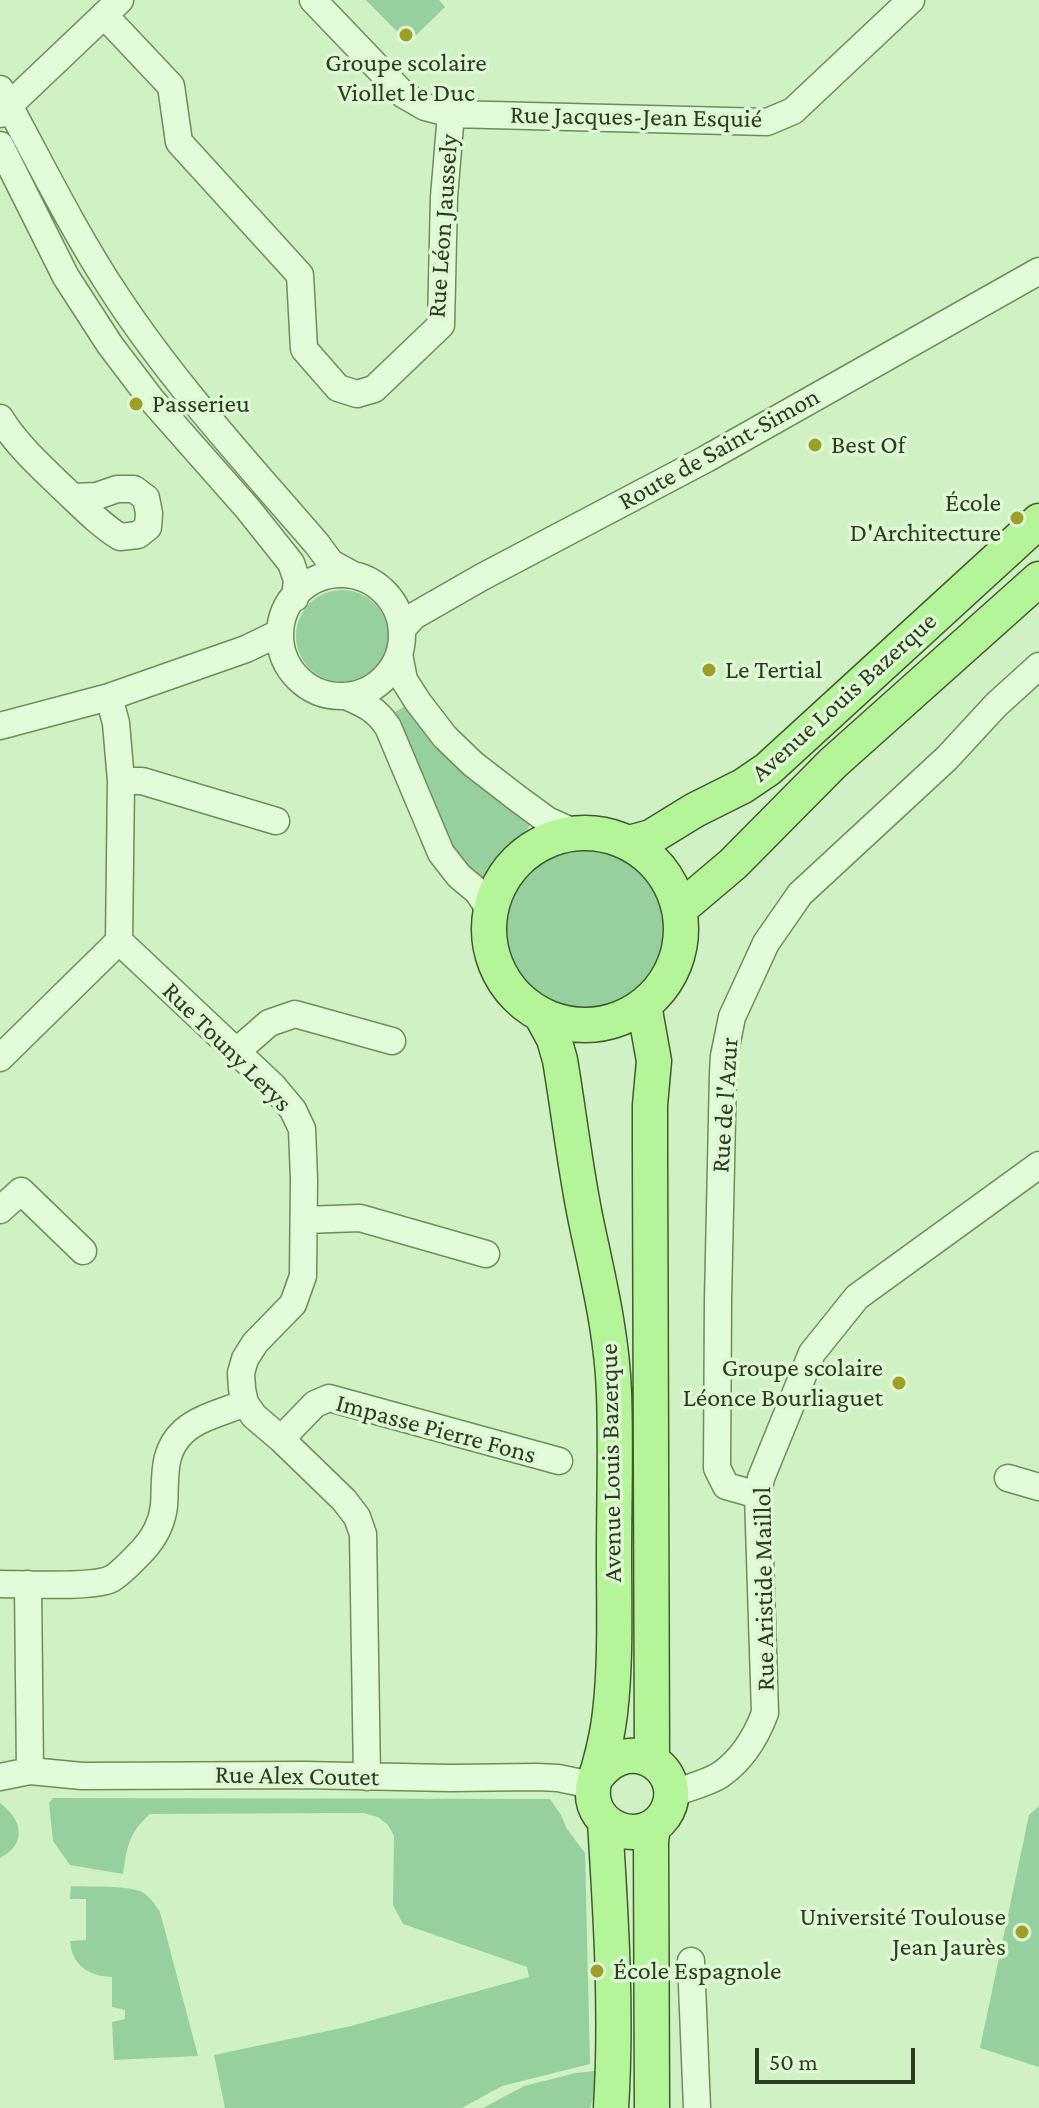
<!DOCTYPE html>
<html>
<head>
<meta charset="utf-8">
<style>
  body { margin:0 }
  #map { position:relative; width:1039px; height:2108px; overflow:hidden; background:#d0f1c4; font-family:"Crimson Pro",serif }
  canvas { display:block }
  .scale { position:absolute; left:755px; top:2048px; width:160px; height:36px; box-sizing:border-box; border:4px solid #2d3c1e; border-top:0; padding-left:10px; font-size:24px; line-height:28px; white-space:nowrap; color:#2d3c1e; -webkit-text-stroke:6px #def7d4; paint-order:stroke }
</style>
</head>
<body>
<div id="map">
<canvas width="1039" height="2108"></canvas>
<div class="scale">50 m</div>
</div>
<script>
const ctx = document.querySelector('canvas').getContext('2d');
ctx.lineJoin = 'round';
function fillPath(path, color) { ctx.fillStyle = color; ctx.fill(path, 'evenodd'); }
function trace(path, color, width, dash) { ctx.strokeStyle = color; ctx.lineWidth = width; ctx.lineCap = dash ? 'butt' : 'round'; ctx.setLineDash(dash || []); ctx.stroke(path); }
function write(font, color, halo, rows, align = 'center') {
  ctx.font = font + ' "Crimson Pro",serif'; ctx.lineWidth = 7; ctx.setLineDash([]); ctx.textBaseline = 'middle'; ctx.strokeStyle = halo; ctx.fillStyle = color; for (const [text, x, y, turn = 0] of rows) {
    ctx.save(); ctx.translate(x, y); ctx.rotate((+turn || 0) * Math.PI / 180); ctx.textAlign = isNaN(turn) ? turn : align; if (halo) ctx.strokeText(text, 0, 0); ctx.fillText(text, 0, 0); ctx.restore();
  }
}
const green = new Path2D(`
  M366,0H439L445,7L408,43Z
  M296 636a46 46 0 1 1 92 0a46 46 0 1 1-92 0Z
  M407,705L425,734L463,770L530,823L528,829L500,855L484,878L477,875L458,859L445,837L392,714Z
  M506 929a79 79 0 1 1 158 0a79 79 0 1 1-158 0Z
  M53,1798L550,1799L561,1815L567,1829L585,1853L590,2064L502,2086L462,2108H225L214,2055L351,2026L529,1977L527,1967L403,1924L393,1905L394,1836L388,1825L378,1817L363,1813L150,1814C129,1832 127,1847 123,1874L70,1865L53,1841L49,1803Z
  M0,1803C22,1819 28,1844 0,1858Z
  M1039,1806V2067L980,2048L1029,1815Z
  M71,1886C88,1887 128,1885 142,1892C150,1897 155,1904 160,1912L198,2056L114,2060L112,2022L125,2019V2010L112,2007V1977C89,1976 72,1966 70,1941L86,1940V1899H70Z
  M603,2070L590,2108H483L524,2086L576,2073Z`);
const minor = new Path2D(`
  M313,0L404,95L425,107L451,114L767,122L793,111L911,0
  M104,15L171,86L179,142L300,275L304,349L338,388L357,394L374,389L441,325L444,197L451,114
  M0,89C38,158 73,231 117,297C175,385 248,464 317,544L331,563L353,575
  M0,114L120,0
  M0,145L66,277L110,345L151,399L248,509L291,563L297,580L295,598
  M0,418C17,445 40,466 63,488C81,505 99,524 120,537L138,535L148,527L149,513L146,498L134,489H117L97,496L73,497
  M280 635a61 61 0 1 1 122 0a61 61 0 1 1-122 0Z
  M402,629L414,616L482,577L706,459L1039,271
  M399,654L404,680L418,702L445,737L473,764L517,798L547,820L576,833
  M346,696C366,705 376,709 388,727L441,853L459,876L477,891L490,910
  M109,697L116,723L121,781L119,941L273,1086L293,1110L302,1129L304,1180L303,1276L293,1304L255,1343L245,1359L241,1373L242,1389L245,1403L254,1416L281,1439L344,1500L357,1517L363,1534L367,1777
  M0,726L109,697L246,649L279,633
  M121,781H142L276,821
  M237,1051L269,1023L295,1014L392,1041
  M0,1058L119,941
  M0,1210L21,1191L83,1251
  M304,1220L360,1218L486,1254
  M281,1439L315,1404L329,1398L559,1461
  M1008,1478L1039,1487
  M758,1495L726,1486L717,1468L718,1300L723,1073L724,1056L732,1017L766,943L800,894L947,758L996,705L1039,666
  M0,1584C23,1584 93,1588 111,1579C122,1573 134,1559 143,1550C154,1538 162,1523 164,1506C166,1478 161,1452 184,1431C200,1417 226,1411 245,1403
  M28,1584L30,1771
  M0,1777L30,1771L82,1776L304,1775L450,1778L537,1777L558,1778L587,1784L593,1789
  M671,1794C686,1788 706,1784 720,1775C742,1760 756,1737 765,1713L758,1495L761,1478L812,1353L857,1297L1039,1165
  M691,1961L697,2108`);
const major = new Path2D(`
  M489 929a96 96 0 1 1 192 0a96 96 0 1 1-192 0Z
  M629,843L651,837L695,810L743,786L768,769L1039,521
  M681,908L733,864L833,763L1039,579
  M644,1005L654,1061L650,1105V1149L652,1761
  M541,1015L554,1039L560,1060C569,1113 575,1168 586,1221C598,1278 612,1334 614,1393C616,1448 614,1502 614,1556C614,1608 616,1662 610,1713C608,1731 604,1749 599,1767C597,1774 593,1782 593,1790C590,1828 641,1848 664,1816C692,1775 633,1728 597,1776
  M605,1822C611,1917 617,2013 611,2108
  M652,2108L651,1841L653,1827`);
const markers = [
  [406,35,8,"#9d9f26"],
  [136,404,8,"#9d9f26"],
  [815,445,8,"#9d9f26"],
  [1017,518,8,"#9d9f26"],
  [709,670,8,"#9d9f26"],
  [899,1383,8,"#9d9f26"],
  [1022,1932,8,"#9d9f26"],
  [597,1971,8,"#9d9f26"]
];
const poiNames = [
  ["Groupe scolaire",406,63,"center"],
  ["Viollet le Duc",406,93,"center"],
  ["Passerieu",152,404],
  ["Best Of",831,445],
  ["École",1001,503,"right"],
  ["D'Architecture",1001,533,"right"],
  ["Le Tertial",725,670],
  ["Groupe scolaire",883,1368,"right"],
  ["Léonce Bourliaguet",883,1398,"right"],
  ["Université Toulouse",1006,1917,"right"],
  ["Jean Jaurès",1006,1947,"right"],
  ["École Espagnole",613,1971]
];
const streetNames = [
  ["Rue Jacques-Jean Esquié",636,117,1],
  ["Rue Léon Jaussely",443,226,-86],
  ["Route de Saint-Simon",719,449,-29],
  ["Avenue Louis Bazerque",844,697,-42],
  ["Rue Touny Lerys",227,1047,45],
  ["Rue de l'Azur",725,1105,-86],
  ["Impasse Pierre Fons",436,1429,15],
  ["Avenue Louis Bazerque",611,1463,-91],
  ["Rue Aristide Maillol",764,1589,-91],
  ["Rue Alex Coutet",297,1776,1]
];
fillPath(green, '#97d09f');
trace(minor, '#708c59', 29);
trace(major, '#445a2e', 37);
trace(minor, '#e2fbd8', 26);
trace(major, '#b5f59a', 34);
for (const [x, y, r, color] of markers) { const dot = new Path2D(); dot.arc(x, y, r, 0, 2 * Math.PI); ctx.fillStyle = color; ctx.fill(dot); trace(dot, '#def7d4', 3); }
write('26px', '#2d3c1e', '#def7d4', poiNames, 'left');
write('26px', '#2d3c1e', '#def7d4', streetNames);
</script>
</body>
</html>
